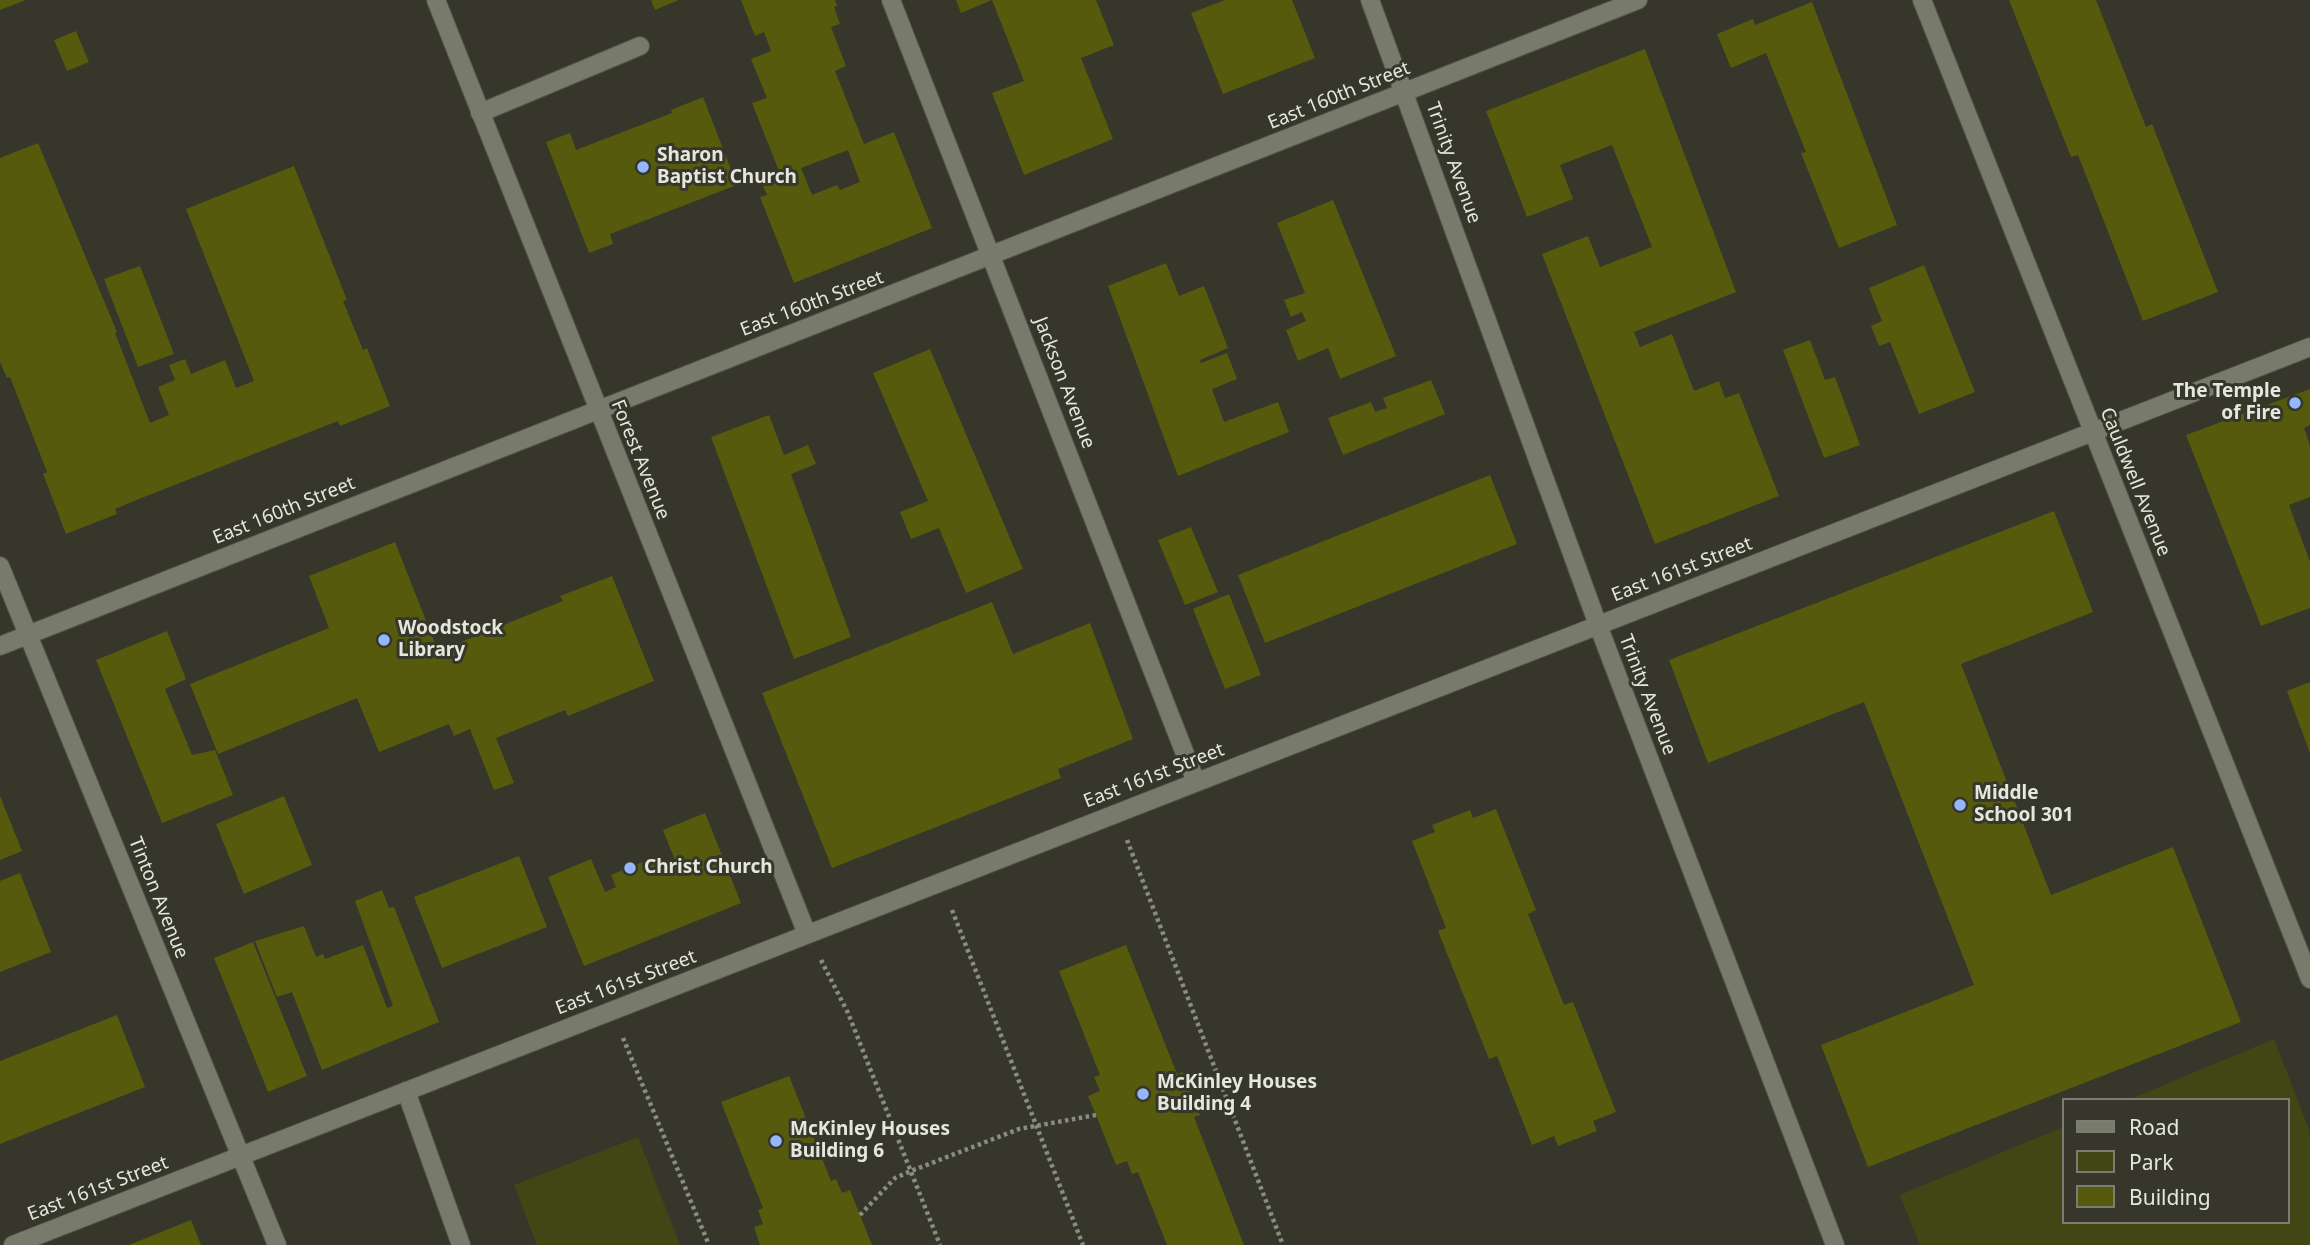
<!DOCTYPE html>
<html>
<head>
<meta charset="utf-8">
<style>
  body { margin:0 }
  #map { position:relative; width:2310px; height:1245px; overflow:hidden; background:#36372a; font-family:"Noto Sans",sans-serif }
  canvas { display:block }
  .legend { position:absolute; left:2062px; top:1098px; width:228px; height:126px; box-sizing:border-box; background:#36372a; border:2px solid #7c7d72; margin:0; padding:9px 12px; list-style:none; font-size:21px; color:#e5e7de }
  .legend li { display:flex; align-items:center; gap:14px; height:35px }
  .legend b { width:35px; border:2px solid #7c7d72 }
</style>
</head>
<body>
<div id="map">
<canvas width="2310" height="1245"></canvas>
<ul class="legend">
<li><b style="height:9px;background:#787a6b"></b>Road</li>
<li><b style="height:19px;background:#424615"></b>Park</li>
<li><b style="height:19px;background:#555a0d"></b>Building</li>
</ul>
</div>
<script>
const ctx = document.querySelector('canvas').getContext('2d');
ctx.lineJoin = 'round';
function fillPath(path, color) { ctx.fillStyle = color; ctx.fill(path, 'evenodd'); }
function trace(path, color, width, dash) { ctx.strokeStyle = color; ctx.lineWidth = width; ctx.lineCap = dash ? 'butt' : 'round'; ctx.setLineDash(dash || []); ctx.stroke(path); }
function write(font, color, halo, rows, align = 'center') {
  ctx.font = font + ' "Noto Sans",sans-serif'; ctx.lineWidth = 6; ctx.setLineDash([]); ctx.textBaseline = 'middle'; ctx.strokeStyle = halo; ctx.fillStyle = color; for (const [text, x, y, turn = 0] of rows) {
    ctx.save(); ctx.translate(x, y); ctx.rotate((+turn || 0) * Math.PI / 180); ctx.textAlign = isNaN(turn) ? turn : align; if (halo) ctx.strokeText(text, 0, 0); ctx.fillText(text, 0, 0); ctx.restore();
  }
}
const green = new Path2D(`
  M2274,1039L2310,1132V1245H1920L1900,1195L2063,1127V1222H2287V1100H2128Z
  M638,1137L680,1245H537L514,1185Z`);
const building = new Path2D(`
  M0,0H26L0,10Z
  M651,0H679L655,10Z
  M741,0H835L837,6L834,7L840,24L831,27L846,66L835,71L864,144L894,132L932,228L794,283L760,197L767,195L762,184L781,176L752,103L767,98L751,59L771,51L764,32L755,36ZM848,150L860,182L840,190L837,185L812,195L801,168Z
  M956,0H992L961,13Z
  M992,0H1096L1114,45L1081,58L1113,139L1024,175L992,93L1024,81Z
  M1225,0H1292L1315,58L1223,94L1191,13Z
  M2009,0H2096L2146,127L2152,124L2218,292L2143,321L2078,155L2071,157Z
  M1812,2L1897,225L1839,248L1801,153L1806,152L1766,53L1731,68L1717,34L1753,19L1755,25Z
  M76,31L89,62L67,71L54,40Z
  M1645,49L1736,292L1634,332L1640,347L1672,334L1694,391L1719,381L1725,398L1739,393L1779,496L1655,544L1542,254L1588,236L1600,267L1652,247L1612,145L1560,165L1573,199L1527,217L1486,111Z
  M703,97L737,185L610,234L613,244L589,253L546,142L570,133L576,150L672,113L671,110Z
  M38,143L117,332L115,333L150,423L169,415L158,387L175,380L169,365L185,359L191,374L225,360L236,388L254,381L186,209L294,166L347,300L343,301L363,350L367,348L390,406L340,426L338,421L139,499L115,509L117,514L66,534L43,474L47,472L10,377L7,378L0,362V158Z
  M1333,200L1396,356L1340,379L1328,348L1298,361L1286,330L1306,321L1302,312L1291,317L1284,300L1305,293L1277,223Z
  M1166,263L1179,296L1204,286L1228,348L1200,360L1201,363L1227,353L1237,379L1212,389L1224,422L1278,402L1289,432L1178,476L1108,286Z
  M1924,265L1975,392L1919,414L1890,342L1879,346L1871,326L1882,321L1869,288Z
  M140,266L174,354L138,367L104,279Z
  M1810,340L1825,380L1835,377L1860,445L1824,458L1783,350Z
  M930,349L1023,569L966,593L939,528L911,539L900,512L928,501L873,373Z
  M1431,380L1445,414L1343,455L1328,418L1371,402L1375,412L1387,408L1383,398Z
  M2310,389V425L2304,428L2310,445V497L2289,505L2310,562V608L2261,626L2186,435Z
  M769,415L784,455L808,445L816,464L791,474L851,637L794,659L711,437Z
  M1490,475L1517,544L1265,643L1238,575Z
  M2054,511L2093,612L1961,664L2051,895L2173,847L2241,1022L1868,1167L1821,1045L1974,985L1864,702L1708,763L1669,660Z
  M1191,527L1218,592L1185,605L1158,540Z
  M395,542L438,651L563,601L560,596L612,576L654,681L568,716L565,710L496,738L514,783L494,790L470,729L454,736L449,724L379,752L357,698L218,754L190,684L329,628L309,576Z
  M1229,594L1261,675L1225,689L1193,609Z
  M992,602L1013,654L1090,623L1133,739L1058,769L1061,778L832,868L762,693Z
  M167,631L186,679L165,689L192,755L215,750L233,795L162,823L96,660Z
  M2310,682V753L2287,691Z
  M0,796L22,851L0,860Z
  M284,796L312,865L244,894L216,824Z
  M1496,809L1536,910L1528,914L1564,1005L1573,1002L1616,1112L1593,1121L1597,1131L1558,1146L1554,1136L1532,1145L1497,1056L1489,1059L1438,931L1446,928L1412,841L1435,832L1432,825L1470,810L1473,818Z
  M705,813L741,903L584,966L548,877L591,859L605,892L616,887L611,875L660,855L665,867L676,863L663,830Z
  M519,856L547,927L442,968L414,897Z
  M20,873L51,952L0,972V881Z
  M382,890L389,908L394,907L439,1022L322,1070L292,992L277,997L255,941L304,926L316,957L323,954L325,959L363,945L387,1008L393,1006L355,901Z
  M253,942L307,1076L268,1092L214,958Z
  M1126,945L1177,1074L1183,1072L1200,1115L1194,1117L1244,1245H1167L1138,1172L1132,1174L1127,1161L1116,1165L1096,1115L1088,1096L1100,1091L1094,1077L1100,1075L1059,971Z
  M117,1015L145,1087L0,1144V1061Z
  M789,1076L831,1181L836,1179L842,1193L850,1190L872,1245H760L754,1227L763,1224L758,1210L763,1208L721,1102Z
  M191,1220L201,1245H129Z`);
const path = new Path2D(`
  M1127,840L1283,1245
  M952,910L1083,1245
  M821,960L848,1013L940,1245
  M623,1038L709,1245
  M860,1215L895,1178L911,1171L1019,1129L1096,1115`);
const service = new Path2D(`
  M480,113L640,46
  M406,1091L461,1245`);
const minor = new Path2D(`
  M436,0L807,934
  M891,0L1196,782
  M1370,0L1598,625L1835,1245
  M1922,0L2310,979
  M0,566L277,1245
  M0,646L1638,0
  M13,1245L2310,347`);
const markers = [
  [643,167,7,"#94b7fd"],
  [2295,403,7,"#94b7fd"],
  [384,640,7,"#94b7fd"],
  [1960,805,7,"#94b7fd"],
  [630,868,7,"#94b7fd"],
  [1143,1094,7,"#94b7fd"],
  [776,1141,7,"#94b7fd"]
];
const streetNames = [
  ["East 160th Street",1339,96,-22],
  ["Trinity Avenue",1453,163,70],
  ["East 160th Street",812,304,-21],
  ["Jackson Avenue",1064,383,69],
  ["Forest Avenue",640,460,68],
  ["Cauldwell Avenue",2135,482,68],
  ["East 160th Street",284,511,-22],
  ["East 161st Street",1682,570,-21],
  ["Trinity Avenue",1647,695,69],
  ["East 161st Street",1154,776,-21],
  ["Tinton Avenue",158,898,68],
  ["East 161st Street",626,983,-21],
  ["East 161st Street",98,1189,-21]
];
const poiNames = [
  ["Sharon",657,156],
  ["Baptist Church",657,178],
  ["The Temple",2281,392,"right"],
  ["of Fire",2281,414,"right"],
  ["Woodstock",398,629],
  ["Library",398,651],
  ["Middle",1974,794],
  ["School 301",1974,816],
  ["Christ Church",644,868],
  ["McKinley Houses",1157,1083],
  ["Building 4",1157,1105],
  ["McKinley Houses",790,1130],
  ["Building 6",790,1152]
];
fillPath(green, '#424615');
fillPath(building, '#555a0d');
trace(service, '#515347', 20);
trace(minor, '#515347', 20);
trace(path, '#8a8c81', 4.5, [3.5, 3.5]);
trace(service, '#787a6b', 18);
trace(minor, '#787a6b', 18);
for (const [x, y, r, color] of markers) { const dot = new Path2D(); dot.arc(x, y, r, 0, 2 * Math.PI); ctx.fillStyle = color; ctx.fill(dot); trace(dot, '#36372a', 2.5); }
write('19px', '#e5e7de', '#36372a', streetNames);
write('bold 19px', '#e5e7de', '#36372a', poiNames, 'left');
</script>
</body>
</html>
